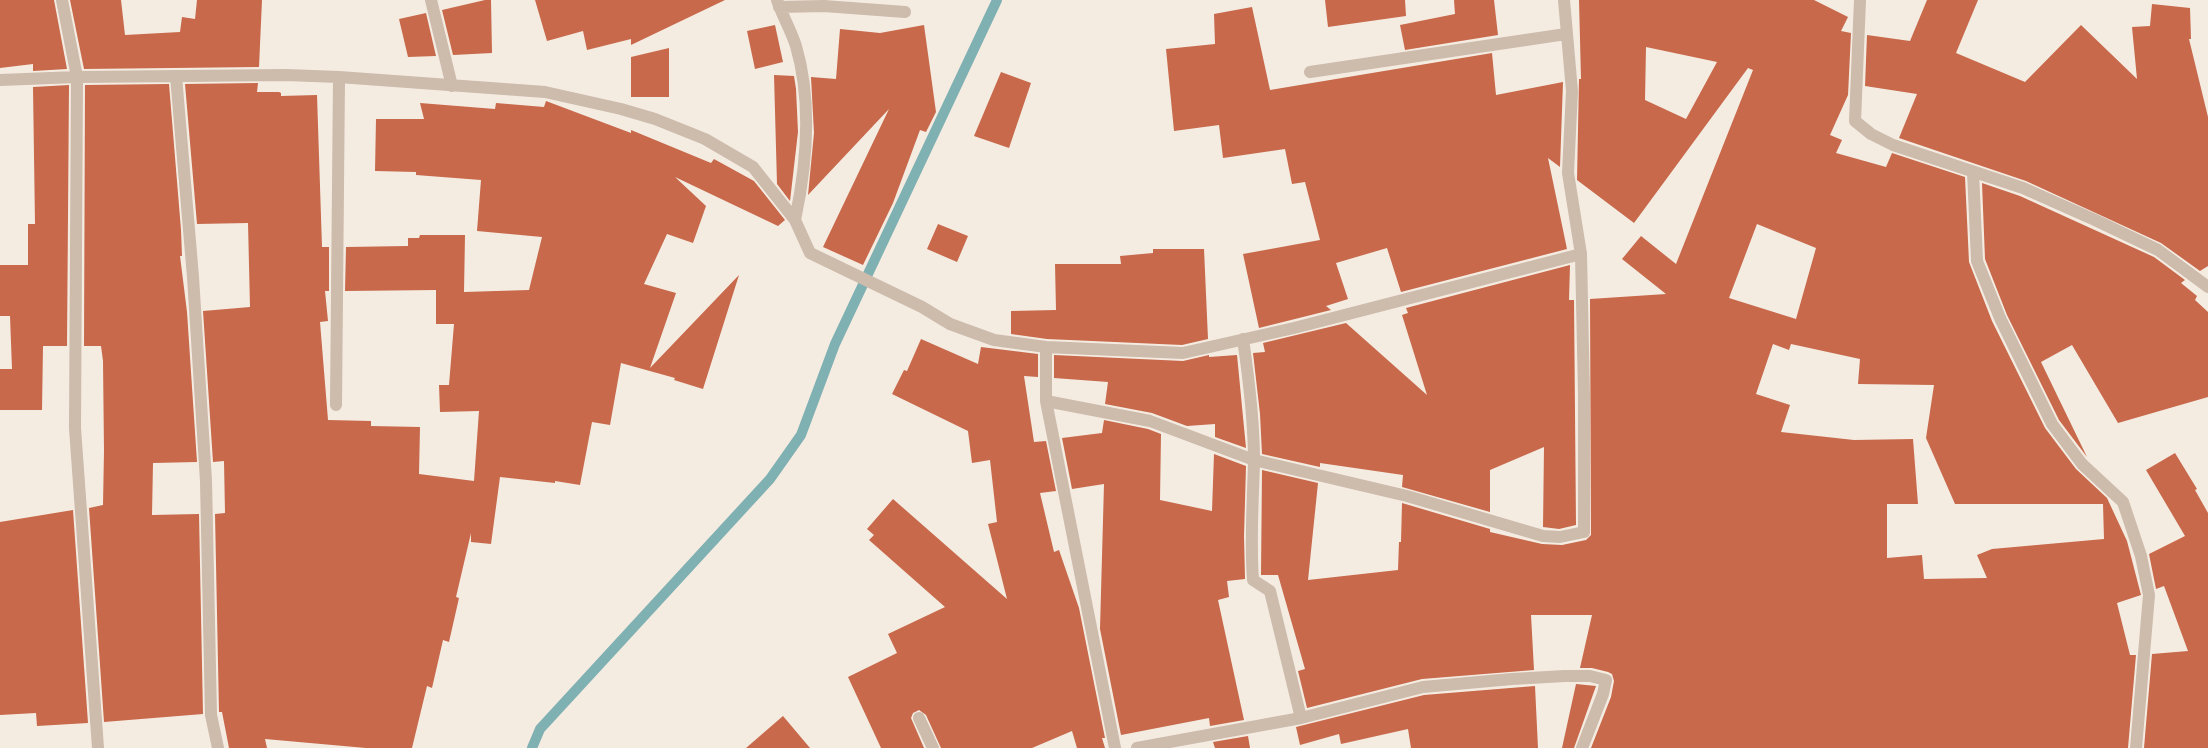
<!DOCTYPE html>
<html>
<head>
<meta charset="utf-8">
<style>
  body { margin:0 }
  canvas { display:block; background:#f4ebe1 }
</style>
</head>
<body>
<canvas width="2208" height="748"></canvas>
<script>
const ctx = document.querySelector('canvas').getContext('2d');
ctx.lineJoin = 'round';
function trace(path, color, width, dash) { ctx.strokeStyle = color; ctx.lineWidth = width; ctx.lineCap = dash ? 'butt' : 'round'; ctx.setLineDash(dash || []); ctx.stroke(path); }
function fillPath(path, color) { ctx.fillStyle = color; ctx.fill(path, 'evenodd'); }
const stream = new Path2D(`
  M532,748L540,729L770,479L801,435L835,344L997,0`);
const building = new Path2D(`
  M0,0H54L67,69L33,71V64L0,68Z
  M70,0H121L125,35L180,32L182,17L195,19L197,0H262L259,67L84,69Z
  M485,0H491L492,53L453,55L442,10Z
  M535,0H725L631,45V39L587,50L583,31L547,41Z
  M1325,0H1405L1406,16L1328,27Z
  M1454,0H1494L1498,35L1405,50L1400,25L1455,14Z
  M1579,0H1814L1848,17L1841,31L1851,33L1848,95L1830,135L1842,140L1836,153L1886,167L1892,153L1965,177L1969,262L1992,321L2045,428L2076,469L2107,498L2127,541L2141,595L2117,603L2130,655H2136L2128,748H1591L1611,697L1614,681L1612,674L1608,672L1592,668H1580L1592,615H1531L1534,670L1422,679L1307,708L1298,671L1305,669L1278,575H1261L1262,470L1318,483L1308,580L1398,570L1399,542H1401L1402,503L1490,529V532L1542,544L1562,545L1586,540L1591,535L1590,299L1666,294L1622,259L1641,236L1676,264L1753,70L1748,68L1634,223L1577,180L1579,79H1581ZM1646,47L1717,62L1686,119L1645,100ZM1757,224L1816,248L1796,319L1729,298ZM1773,344L1789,350L1791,344L1860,359L1858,384L1934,385L1926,438L1955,504H2103L2104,539L1992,549L1977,555L1987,578L1924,579L1922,555L1887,558V504H1918L1913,439L1854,440L1781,432L1790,405L1756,394Z
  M1927,0H1978L1956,53L2025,82L2081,25L2137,79L2132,27L2150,26L2152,4L2190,8L2191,39H2189L2208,117V266L2200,271L2161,243L2026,181L1899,138L1917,94L1865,86L1867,35L1910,41Z
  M1252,7L1270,90L1492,53L1496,95L1563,82L1560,167L1548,158L1567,249L1401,292L1387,248L1336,263L1348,299L1326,306L1331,310L1259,328L1243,254L1320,240L1305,182L1292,184L1285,149L1223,158L1219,125L1174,131L1166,49L1215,44L1214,14Z
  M426,13L436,56L408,57L399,19Z
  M775,25L783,62L755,69L747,31Z
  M924,25L936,112L926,132L920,130L893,203L863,265L823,247L889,109L808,195L814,133L811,77L836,79L840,29L880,33Z
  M669,48V97H631V57Z
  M1001,72L1031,83L1009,148L974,136Z
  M774,75L794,76L796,89L798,132L790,201L777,184Z
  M258,83L257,92H279L281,93V96L317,95L322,247H329V291H325L328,321L320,322L328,420L371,421V426L420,427L419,474L474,481L479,411L440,412L439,385H449L454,324H436V290L345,291L346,247L408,246V238H419L420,235H465L464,292L529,290L542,237L477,231L481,180L416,175V172L375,171L376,119H424L420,103L495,109L496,103L544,107L546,101L631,133V130L711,163L714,159L754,181L785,220L778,226L675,177L706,206L693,243L667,234L644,284L676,293L650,368L739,275L703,389L674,380L675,378L621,363L610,425L592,422L580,485L555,481V483L500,477L491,544L471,542V533L456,597L459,598L449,642L443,640L432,688L427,686L412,748H366L265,739L267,748H229L222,712H219L215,514L225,513L224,461L213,462L203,311L250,307L248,223L197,224L185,84Z
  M169,84L181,230L182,256H180L187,312L197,462L153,463L152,515L199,514L203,714L104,722L89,508L103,505L104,451L103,361L101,346H84L85,85Z
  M69,85L67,346H43L42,410H0V369H12L10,316H0V265H28V224H35L33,87Z
  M1982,183L2020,196L2154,257L2185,280L2181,283L2197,296L2195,300L2208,312V397L2118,423L2072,345L2041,362L2087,457L2059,420L2007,315L1985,259Z
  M938,224L968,236L957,262L927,249Z
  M1153,249H1204L1208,339L1182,345L1047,339L1011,334V311L1056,310L1055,264H1121L1120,256L1153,253Z
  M1570,265L1569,300H1574L1576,525L1559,529L1543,527L1544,447L1490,470V512L1402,487L1403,475L1320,463V467L1262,454L1260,414L1253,353L1265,352L1263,343L1346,323L1427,395L1402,315L1408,313L1406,308Z
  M921,339L978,364L981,347L1038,354V377L1024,376L1034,442L1046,441L1056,491L1040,493L1054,552L1059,550L1079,608L1105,738H1102L1105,748H1077L1072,731L1032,748H941L926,715L919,710L913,713L911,718L924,748H881L848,677L897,653L888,634L945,607L869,540L874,535L867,529L893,499L1007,599L988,524L997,522L990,460L972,463L968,431L892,394L904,370L907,371Z
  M1054,355L1183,361L1209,355V357L1237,355L1246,448L1215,437V424L1187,426L1152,413L1105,404L1108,382L1054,378Z
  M1104,420L1148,429L1161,434L1160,500L1212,511L1214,454L1246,466L1244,536L1245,579L1227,581L1229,597L1218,600L1244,720L1210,726L1209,718L1121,735L1100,629L1104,484L1072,489L1062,438L1102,433Z
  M2175,453L2197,489L2195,490L2208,513V748H2144L2152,654L2188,651L2164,586L2156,589L2149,554L2185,536L2146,470Z
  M73,510L88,723L37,726L36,713L0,715V522Z
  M1576,684L1596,686L1574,748H1562Z
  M1535,686L1538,748H1411L1408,729L1341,744L1339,734L1300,745L1296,727L1424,695Z
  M783,716L810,748H746Z
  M1248,736L1250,748H1215L1213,742Z`);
const minor = new Path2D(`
  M62,0L77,77L75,428L98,748
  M431,0L452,86
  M777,0C782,15 791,30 796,46C812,101 807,164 795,220
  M1860,0L1855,121L1871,134L1893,145L2023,188L2095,220L2158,250L2208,287
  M779,7L824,6L905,12
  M1310,72L1566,34
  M176,76L193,277L206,481L211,715L218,748
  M0,80L77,77L286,75L339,77L545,92L621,109L655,119L705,139L753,167L795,220L810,253L922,307L950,324L994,340L1046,347L1183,353L1294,328L1581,254
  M1973,172L1977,261L2000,318L2052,424L2082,464L2123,502L2141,556L2149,595L2136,748
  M1046,347V401L1115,748
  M1046,401L1150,421L1254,460L1407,496L1543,536L1560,537L1584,532V395L1581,254L1568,173L1572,91L1564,0
  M336,405L339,77
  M919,718L933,748
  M1301,718L1423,687L1512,679L1565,676H1590L1606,680L1603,694L1582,748
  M1137,748L1301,718L1270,591L1253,580C1250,541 1253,501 1254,461C1254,420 1249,380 1243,339`);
trace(stream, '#7fb0b2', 10);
fillPath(building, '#c8694b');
trace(minor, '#cdbbac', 12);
</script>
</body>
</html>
